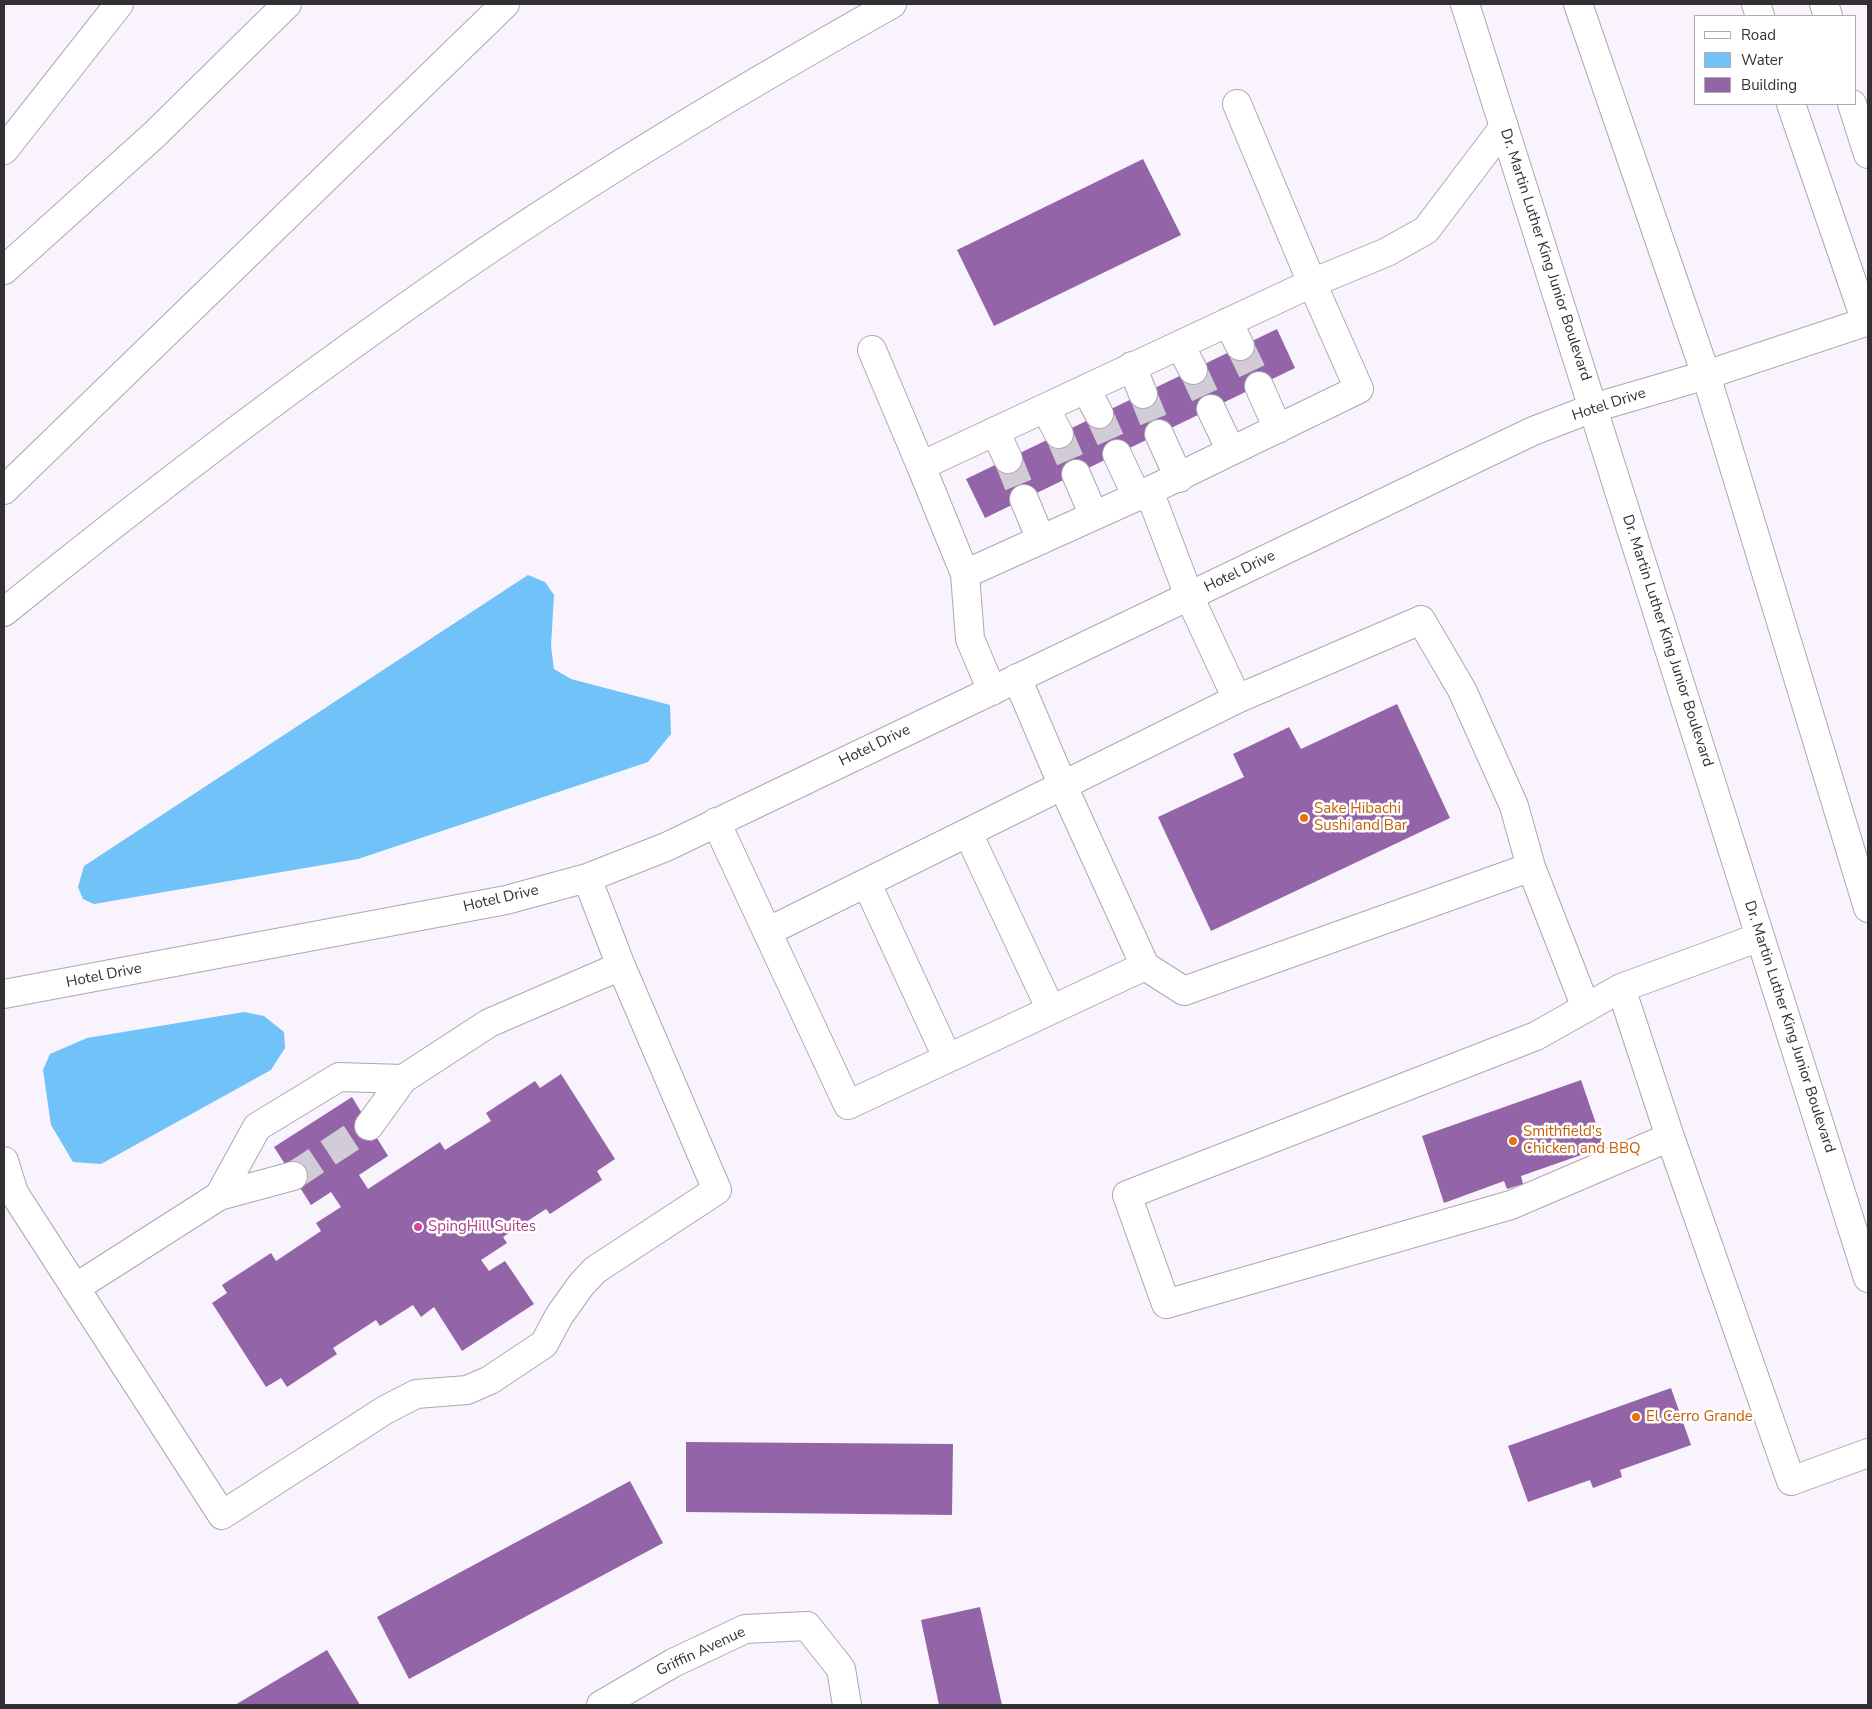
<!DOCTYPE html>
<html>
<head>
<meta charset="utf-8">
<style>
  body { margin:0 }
  #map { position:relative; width:1872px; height:1709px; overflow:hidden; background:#f9f3fd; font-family:"Nunito Sans",sans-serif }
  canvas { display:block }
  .frame { position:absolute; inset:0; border:5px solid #323034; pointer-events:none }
  .legend { position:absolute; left:1694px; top:15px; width:162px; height:90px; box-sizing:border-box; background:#fff; border:1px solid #adacae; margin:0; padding:6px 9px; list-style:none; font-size:15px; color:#323034 }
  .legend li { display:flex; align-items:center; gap:10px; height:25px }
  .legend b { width:25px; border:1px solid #adacae }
</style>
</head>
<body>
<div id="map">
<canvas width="1872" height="1709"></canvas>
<div class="frame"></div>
<ul class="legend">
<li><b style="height:6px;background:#fff"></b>Road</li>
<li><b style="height:14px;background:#70c2f8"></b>Water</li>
<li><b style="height:14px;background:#9364a7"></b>Building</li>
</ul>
</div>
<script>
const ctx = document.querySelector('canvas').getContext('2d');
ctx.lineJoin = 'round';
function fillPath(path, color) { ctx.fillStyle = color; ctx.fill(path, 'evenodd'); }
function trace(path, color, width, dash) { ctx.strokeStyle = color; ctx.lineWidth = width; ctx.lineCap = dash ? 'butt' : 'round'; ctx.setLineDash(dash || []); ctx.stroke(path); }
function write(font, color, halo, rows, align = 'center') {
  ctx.font = font + ' "Nunito Sans",sans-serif'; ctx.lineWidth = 5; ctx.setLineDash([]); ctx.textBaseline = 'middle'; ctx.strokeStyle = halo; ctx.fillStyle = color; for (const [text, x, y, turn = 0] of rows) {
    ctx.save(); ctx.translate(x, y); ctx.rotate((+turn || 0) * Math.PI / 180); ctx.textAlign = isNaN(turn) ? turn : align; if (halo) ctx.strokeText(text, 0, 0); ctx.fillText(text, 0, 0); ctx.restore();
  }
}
const water = new Path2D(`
  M528,575L545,582L554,595L551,646L554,669L571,679L670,705L671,734L648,762L358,859L94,904L83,899L78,887L84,866Z
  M244,1012L264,1016L284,1032L285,1048L271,1070L101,1164L73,1162L51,1125L43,1070L50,1054L87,1038Z`);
const building = new Path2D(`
  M1143,159L1181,235L994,326L957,250Z
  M1277,329L1295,368L985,518L966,479Z
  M1397,704L1450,818L1211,931L1158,817L1244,777L1233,754L1289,727L1301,749Z
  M561,1074L615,1159L597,1171L602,1180L550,1214L546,1209L503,1237L507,1243L481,1260L489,1271L505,1261L534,1304L462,1351L434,1307L421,1317L413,1305L380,1326L376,1320L333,1348L337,1354L287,1387L281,1378L266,1387L212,1303L227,1293L222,1285L271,1253L276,1261L321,1231L316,1223L341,1207L331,1192L311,1205L274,1147L352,1097L388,1156L359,1175L368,1189L440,1142L445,1150L491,1121L486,1113L535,1081L540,1088Z
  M1581,1080L1604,1147L1521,1176L1523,1184L1507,1189L1504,1181L1444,1203L1422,1136Z
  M1671,1388L1691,1445L1620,1470L1622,1477L1593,1488L1590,1480L1528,1502L1508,1446Z
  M686,1442L953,1444L952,1515L686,1512Z
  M630,1481L663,1543L409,1679L377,1617Z
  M980,1607L1002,1705H939L921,1620Z
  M327,1650L360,1705H235Z`);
const minorTunnel = new Path2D(`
  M1240,346L1259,386
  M1193,370L1211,409
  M1143,394L1159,434
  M1099,414L1117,454
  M1059,434L1076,474
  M1008,459L1024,499
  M293,1176L369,1126`);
const minor = new Path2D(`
  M1756,4L1760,16
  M1824,4L1828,16
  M1791,104L1866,322
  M1852,104L1868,154
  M1228,322L1240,346
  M1180,345L1193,370
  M872,350L921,466L1312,283L1237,104
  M1132,366L1143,394
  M1259,386L1278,429
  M1086,389L1099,414
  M1045,408L1059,434
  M1211,409L1231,451
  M995,431L1008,459
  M1159,434L1179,478
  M1117,454L1137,497
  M921,466L965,574L970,639L992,691
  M1076,474L1094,516
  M1149,491L1359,389L1312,283L1387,252L1426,230L1504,127
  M1024,499L1041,540
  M965,574L1149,491L1189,596L1237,699
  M716,822L848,1105L1145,966
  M968,833L1051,1010
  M1531,867L1586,1008
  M867,884L947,1057
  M767,932L1237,699L1421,620L1462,690L1514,806L1531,867L1184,991L1145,966L1063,786L1017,678
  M1760,937L1621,988L1670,1137L1791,1481L1868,1453
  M1621,988L1536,1036L1127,1195L1166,1304L1511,1205L1670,1137
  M4,994L506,900L587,878L666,847L1533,431L1593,408L1706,375L1868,321
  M403,1079L489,1023L621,966
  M4,1161L14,1193L222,1515L385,1410L416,1394L467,1390L490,1380L544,1344L559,1316L581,1285L595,1270L717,1190L621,966L587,878
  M293,1176L219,1196L257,1127L339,1077L403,1079L369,1126
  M75,1288L219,1196
  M601,1705L673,1663L745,1629L807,1626L841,1669L847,1705`);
const major = new Path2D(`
  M1465,4L1868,1278
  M1578,4L1706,375L1868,908`);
const highway = new Path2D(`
  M4,150L119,4
  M4,270L154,135L287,4
  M4,490L505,4
  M4,612C152,492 305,376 463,267C601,172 746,86 892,4`);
const markers = [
  [1304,818,5,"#e8710a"],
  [1513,1141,5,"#e8710a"],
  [418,1227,5,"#d1479c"],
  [1636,1417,5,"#e8710a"]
];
const streetNames = [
  ["Dr. Martin Luther King Junior Boulevard",1545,255,72],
  ["Hotel Drive",1609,405,-18],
  ["Hotel Drive",1240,572,-26],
  ["Dr. Martin Luther King Junior Boulevard",1667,641,72],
  ["Hotel Drive",875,746,-26],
  ["Hotel Drive",501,899,-13],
  ["Hotel Drive",104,976,-11],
  ["Dr. Martin Luther King Junior Boulevard",1789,1027,72],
  ["Griffin Avenue",701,1652,-25]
];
const foodNames = [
  ["Sake Hibachi",1314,809],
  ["Sushi and Bar",1314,826],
  ["Smithfield's",1523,1132],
  ["Chicken and BBQ",1523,1149],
  ["El Cerro Grande",1646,1417]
];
const hotelNames = [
  ["SpingHill Suites",428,1227]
];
fillPath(water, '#70c2f8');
fillPath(building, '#9364a7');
trace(minorTunnel, '#d1ccd5', 28, [28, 14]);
trace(minor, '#ada7b0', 30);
trace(major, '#ada7b0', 30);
trace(highway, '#ada7b0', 30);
trace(minor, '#fff', 28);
trace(major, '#fff', 28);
trace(highway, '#fff', 28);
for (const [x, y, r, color] of markers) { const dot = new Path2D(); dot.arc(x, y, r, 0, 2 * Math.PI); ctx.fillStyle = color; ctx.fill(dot); trace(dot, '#fff', 2); }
write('15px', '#323034', '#fff', streetNames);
write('15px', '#c56008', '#fff', foodNames, 'left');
write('15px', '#b23c85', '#fff', hotelNames, 'left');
</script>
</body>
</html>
